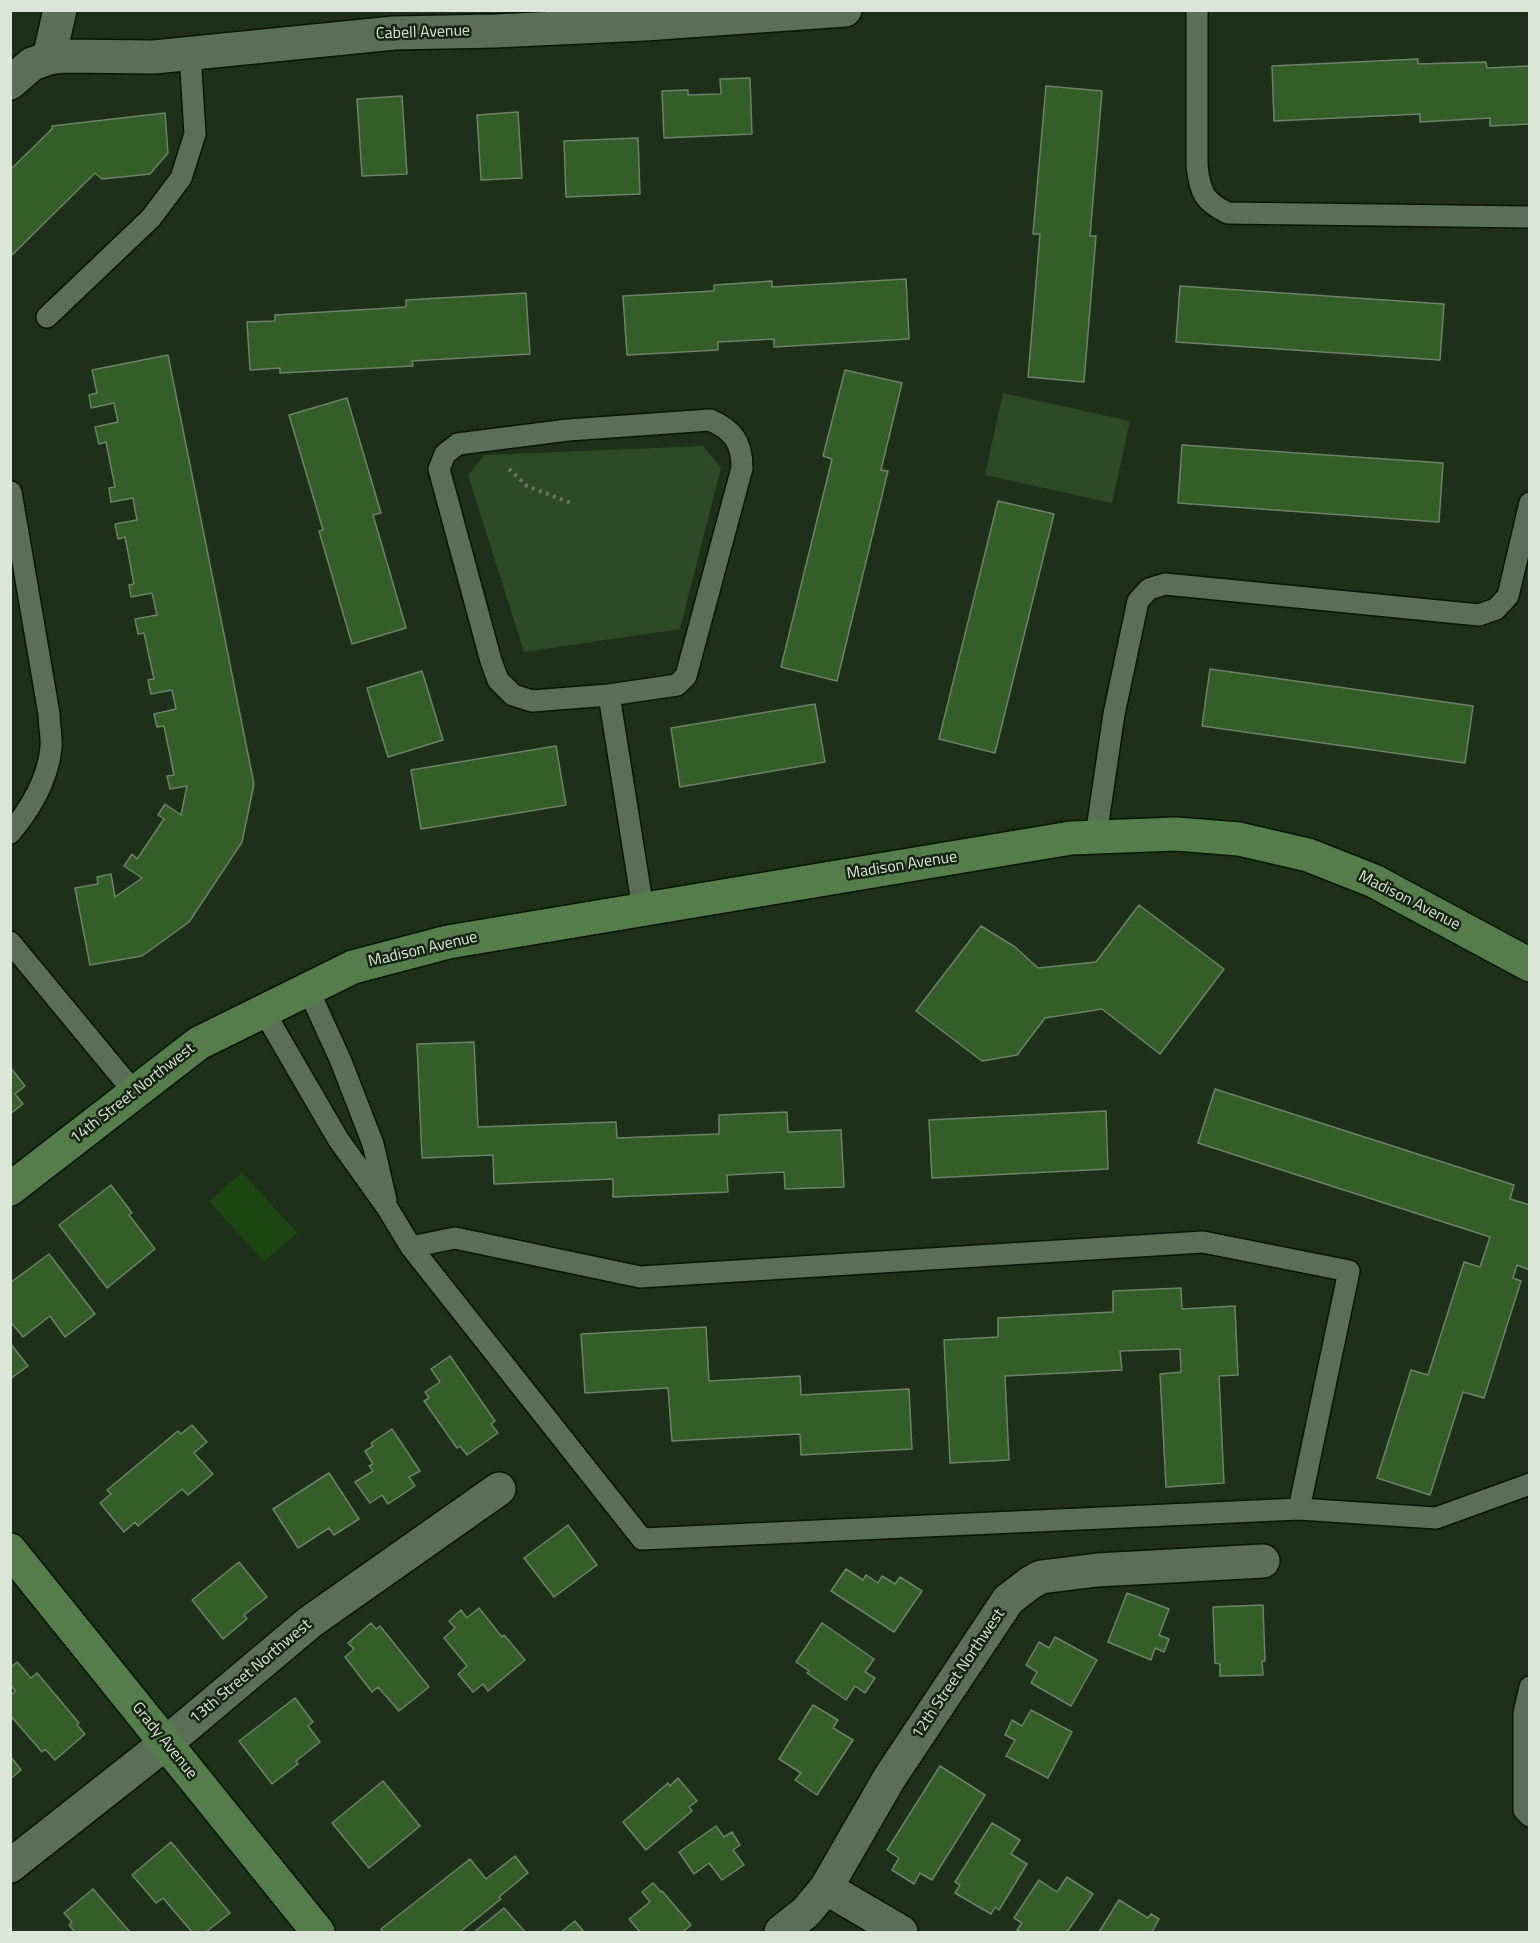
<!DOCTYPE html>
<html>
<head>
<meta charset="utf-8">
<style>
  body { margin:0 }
  #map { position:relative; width:1540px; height:1943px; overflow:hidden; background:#1e2f1a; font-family:"Titillium Web",sans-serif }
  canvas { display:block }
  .frame { position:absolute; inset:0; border:12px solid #dbe6d9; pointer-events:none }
</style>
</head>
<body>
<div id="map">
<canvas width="1540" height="1943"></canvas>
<div class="frame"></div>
</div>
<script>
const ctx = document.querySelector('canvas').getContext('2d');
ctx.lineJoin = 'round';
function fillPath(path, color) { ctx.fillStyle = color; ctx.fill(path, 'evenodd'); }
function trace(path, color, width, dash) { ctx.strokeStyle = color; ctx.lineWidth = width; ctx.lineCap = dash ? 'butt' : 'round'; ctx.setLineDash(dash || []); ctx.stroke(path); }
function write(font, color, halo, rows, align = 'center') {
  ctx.font = font + ' "Titillium Web",sans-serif'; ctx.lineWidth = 5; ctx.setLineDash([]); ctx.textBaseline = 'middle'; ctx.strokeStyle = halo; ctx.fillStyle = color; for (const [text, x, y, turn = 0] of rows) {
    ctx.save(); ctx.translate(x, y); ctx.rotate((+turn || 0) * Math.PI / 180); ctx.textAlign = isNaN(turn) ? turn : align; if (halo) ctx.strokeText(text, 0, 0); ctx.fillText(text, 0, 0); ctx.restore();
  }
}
const green = new Path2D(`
  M1003,393L1130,421L1112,503L985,475Z
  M703,446L721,468L680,629L524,652L468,475L485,455Z`);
const water = new Path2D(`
  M242,1172L297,1233L264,1262L209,1201Z`);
const building = new Path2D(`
  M1418,59V64L1486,62L1487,68L1530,66V124L1490,126V118L1420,122V114L1274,121L1272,66Z
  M750,78L752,134L664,138L662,91L688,90V95L721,94L720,79Z
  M1046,86L1102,91L1090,236H1096L1084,382L1028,377L1040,234H1033Z
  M402,96L407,174L362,176L357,99Z
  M518,112L522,178L481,180L477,115Z
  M165,113L168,153L150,174L102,179L95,173L10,257V170L52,129V126Z
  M638,138L640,194L566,197L564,141Z
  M906,279L909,339L774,347V339L718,342V350L627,355L623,296L714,291V285L772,281V287Z
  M1180,286L1444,304L1440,360L1176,342Z
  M526,293L530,354L412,361L413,366L280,373V368L250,370L247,322L275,321V315L406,307V300Z
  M168,355L254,784L242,842L189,922L142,956L90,965L75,888L98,884L97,877L111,874L115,897L142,878L124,866L132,854L137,859L164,819L158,815L165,804L181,815L187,786L170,789L167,776L174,775L164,726L157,727L154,714L176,709L172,690L151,694L148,680L154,679L144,633L138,634L135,619L157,615L152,593L131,597L129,585L134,584L125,537L118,539L115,524L137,520L133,498L111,502L109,488L115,487L106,442L99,444L95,427L118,422L114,403L91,408L89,395L97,393L92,370Z
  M845,370L902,383L881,470L888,471L837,681L781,667L832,459L823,456Z
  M347,398L381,513L373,515L406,628L352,644L319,531L323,530L289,415Z
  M1182,445L1443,463L1439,522L1178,503Z
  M998,501L1054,514L995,753L939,739Z
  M1210,669L1473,706L1465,763L1202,726Z
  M422,671L443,740L388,757L367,688Z
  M815,704L825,762L680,787L671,728Z
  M556,746L566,805L421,829L411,770Z
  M1139,905L1224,969L1160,1054L1102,1009L1045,1018L1017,1055L982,1061L916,1011L981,926L1015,947L1038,968L1096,962Z
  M474,1042L478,1127L616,1122L617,1138L719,1134V1115L787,1112L788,1132L841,1130L844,1187L785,1189L784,1172L727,1175L728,1192L613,1197V1179L494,1184L493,1155L422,1158L417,1044Z
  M10,1067L25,1086L15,1094L23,1104L10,1114Z
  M1215,1089L1514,1185L1510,1199L1530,1205V1270L1517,1265L1513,1278L1521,1281L1484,1398L1463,1392L1430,1495L1377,1478L1411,1370L1428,1375L1464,1262L1480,1267L1490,1237L1198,1143Z
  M1106,1111L1108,1169L932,1178L929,1120Z
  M111,1185L132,1213L129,1215L155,1249L107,1288L59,1225Z
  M49,1254L95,1314L65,1337L50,1316L23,1337L10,1321V1283Z
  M1181,1288L1182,1309L1235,1306L1238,1375L1219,1376L1224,1483L1166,1487L1160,1374L1181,1372L1180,1349L1120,1351L1122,1370L1005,1376L1009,1460L950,1463L944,1340L998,1337V1318L1113,1312V1291Z
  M706,1327L709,1381L800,1376L801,1395L909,1389L912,1449L801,1455L800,1434L672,1441L668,1388L585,1393L581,1334Z
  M10,1343L28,1366L10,1379Z
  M450,1356L495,1421L491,1424L498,1433L467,1455L460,1446L457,1448L424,1401L429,1398L425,1392L440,1382L431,1369Z
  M192,1425L207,1442L194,1453L213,1474L188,1495L182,1489L138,1526L135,1522L124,1532L100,1503L111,1494L107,1490L178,1431L181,1434Z
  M392,1429L420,1471L409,1477L415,1486L388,1504L382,1495L370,1503L355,1482L373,1471L369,1466L373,1464L365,1451L373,1446L371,1443Z
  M329,1473L359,1519L334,1535L329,1528L298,1548L273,1509Z
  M568,1525L597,1565L554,1597L524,1558Z
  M239,1562L267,1597L244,1615L247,1619L223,1639L192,1600Z
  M846,1569L863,1580L866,1575L878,1583L882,1576L895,1584L900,1577L922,1591L894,1632L831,1591Z
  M1127,1593L1169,1609L1159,1635L1169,1639L1164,1652L1155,1648L1151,1660L1108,1642Z
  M1263,1605L1265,1661H1262L1263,1675L1220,1676V1664L1215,1663L1213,1607Z
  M479,1608L502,1637L504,1635L525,1660L488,1691L483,1684L473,1692L458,1674L467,1666L444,1638L455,1628L449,1621L461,1610L467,1618Z
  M371,1623L376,1629L380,1626L429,1687L399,1711L378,1687L372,1692L345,1657L354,1649L348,1643Z
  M822,1623L874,1659L865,1672L875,1678L865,1693L855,1686L846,1700L807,1673L809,1671L796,1662Z
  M1055,1637L1097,1660L1071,1706L1031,1683L1037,1672L1026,1665L1039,1642L1049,1648Z
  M17,1662L31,1678L37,1673L79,1723L77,1725L85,1734L55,1760L45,1749L42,1752L10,1715V1695L16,1691L10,1685V1668Z
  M295,1698L313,1722L308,1726L320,1742L296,1761L298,1764L272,1784L239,1741Z
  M813,1705L838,1720L833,1728L853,1740L817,1795L795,1780L801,1773L779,1759Z
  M1031,1710L1072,1732L1048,1778L1006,1756L1015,1740L1005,1735L1012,1720L1022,1726Z
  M10,1756L21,1770L10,1779Z
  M940,1766L985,1795L932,1880L920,1873L914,1884L892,1870L899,1858L887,1850Z
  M678,1778L697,1801L689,1807L692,1811L646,1850L623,1822L668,1783L670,1786Z
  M383,1781L420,1826L369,1868L332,1823Z
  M992,1823L1020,1840L1011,1854L1027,1864L999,1910L995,1907L991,1914L955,1893L960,1885L955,1882Z
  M716,1826L724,1837L732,1832L740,1845L733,1850L744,1865L722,1880L709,1863L694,1874L679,1852Z
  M171,1842L230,1913L206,1932H192L163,1898L156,1903L132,1875Z
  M515,1856L528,1873L499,1897L501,1899L460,1932H383L381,1929L470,1859L486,1879Z
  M1067,1877L1093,1894L1067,1932H1021L1017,1930L1022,1923L1014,1918L1039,1880L1057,1892Z
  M653,1883L661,1892L662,1891L691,1925L683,1932H640L629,1919L650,1902L642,1892Z
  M93,1889L130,1932H75L69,1925L72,1922L64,1913Z
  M1119,1900L1148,1918L1151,1914L1159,1919L1152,1932H1099Z
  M504,1908L525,1932H474Z
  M575,1921L584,1932H561Z`);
const path = new Path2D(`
  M509,469L527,486L574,504`);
const lane = new Path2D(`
  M1197,10V166C1200,192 1204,202 1228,213L1530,217
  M47,317L151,218L181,178L195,134L190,54
  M710,420C733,430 742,442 742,468L686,676L677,685L609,695L532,701L513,695L498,680L491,661L439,469L445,454L458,444L568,430Z
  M609,695L643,909
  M10,833C30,810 48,779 51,748C52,737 49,725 49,714L11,492
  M1096,836L1114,714L1138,601L1149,589L1165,584L1479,615L1496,609L1508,596L1530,503
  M10,942L134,1092
  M308,989L340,1059L373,1144L386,1200
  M263,1010L338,1139L388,1209L411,1247L455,1238L640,1277L1203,1242L1349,1271L1299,1509
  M411,1247L642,1539L1299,1509L1436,1518L1530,1484
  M1530,1687L1524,1713V1810L1530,1816`);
const street = new Path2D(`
  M49,58L60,10
  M10,83L32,64L49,58L64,56L154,57L394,33L495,31L645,24L845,10
  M10,1866L166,1743L310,1622L499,1489
  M826,1888L901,1932
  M781,1932L806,1912L826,1888L890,1777L1008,1600L1030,1583L1041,1577L1097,1570L1263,1561`);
const secondary = new Path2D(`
  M10,1189L199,1043L353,967L448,942L1071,838L1176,834L1239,839L1308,855L1374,881L1530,965
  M10,1550L318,1932`);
const streetNames = [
  ["Cabell Avenue",423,33,-2],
  ["Madison Avenue",902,866,-9],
  ["Madison Avenue",1409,901,27],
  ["Madison Avenue",423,950,-13],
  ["14th Street Northwest",133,1094,-38],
  ["13th Street Northwest",251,1672,-40],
  ["12th Street Northwest",959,1674,-56],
  ["Grady Avenue",164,1741,51]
];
fillPath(green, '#2e4927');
fillPath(water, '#1d4712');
fillPath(building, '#335e28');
trace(building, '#6e8169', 1.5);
trace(lane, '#071704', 24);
trace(street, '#071704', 36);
trace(secondary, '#071704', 36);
trace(path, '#687664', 4, [3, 4.5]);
trace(lane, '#5b6e57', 21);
trace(street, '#5b6e57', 33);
trace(secondary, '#557c4b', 33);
write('16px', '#dbe6d9', '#152511', streetNames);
</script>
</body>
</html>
